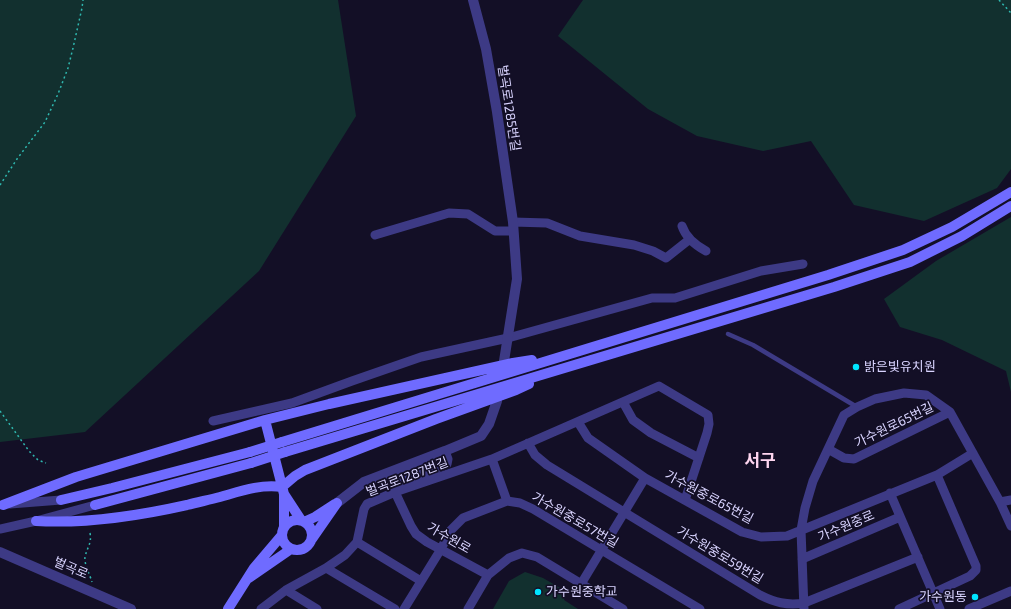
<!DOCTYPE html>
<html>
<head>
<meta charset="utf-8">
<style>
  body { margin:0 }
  canvas { display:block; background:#130f26 }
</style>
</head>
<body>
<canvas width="1011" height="609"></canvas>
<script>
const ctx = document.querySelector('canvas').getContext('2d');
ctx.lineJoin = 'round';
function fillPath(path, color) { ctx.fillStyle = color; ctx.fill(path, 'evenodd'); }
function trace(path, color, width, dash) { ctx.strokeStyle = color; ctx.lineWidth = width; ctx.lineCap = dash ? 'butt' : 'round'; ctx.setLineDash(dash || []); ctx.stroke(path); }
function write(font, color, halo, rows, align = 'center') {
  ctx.font = font + ' "Exo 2","Noto Sans KR",sans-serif'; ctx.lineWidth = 3.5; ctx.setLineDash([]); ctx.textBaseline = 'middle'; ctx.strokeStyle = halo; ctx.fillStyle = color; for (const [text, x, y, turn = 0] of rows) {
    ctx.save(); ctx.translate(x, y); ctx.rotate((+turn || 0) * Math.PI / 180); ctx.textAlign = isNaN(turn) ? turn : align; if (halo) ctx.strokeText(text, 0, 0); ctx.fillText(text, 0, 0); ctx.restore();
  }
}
const green = new Path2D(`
  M0,0H338L356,116L259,271L85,432L0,442Z
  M583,0H1011V169L997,188L924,221L854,205L811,141L763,151L697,136L648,109L558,36Z
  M1011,217V392L1006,371L942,340L900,327L884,299L936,261Z
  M525,572L543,578L567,592L564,600L578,609H493L509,581Z`);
const path = new Path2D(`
  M999,0L1011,13
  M0,185L17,159L45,122L58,94L68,68L73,48L82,8L83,0
  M0,411L29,451L38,460L46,463
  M90,533C92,544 87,547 85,557C84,564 90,575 92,582`);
const service = new Path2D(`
  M728,334L753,345L857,407`);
const minor = new Path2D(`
  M513,222L547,223L580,236L634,245L653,251L666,258L690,239
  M682,226C686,238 695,245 706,251
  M375,235L449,213L468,214L495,231H513
  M623,402L633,420L651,433L699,458
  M213,421L292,403L352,381L421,357L508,338L652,298H675L761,271L803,264
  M578,422L588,438L645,478L742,532L761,537L787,536L937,475L973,453
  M528,443L535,455L547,465L760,595C774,602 787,606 804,603L918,557
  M828,449L844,458L854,459L950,412
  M445,451L448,459L447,464L394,485L395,492L411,526L416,534L427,542L488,575
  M492,459L507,501
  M890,493L940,609
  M1000,502L1011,500
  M10,504L61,500
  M0,529L36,521L95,505
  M357,542L421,581
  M802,559L900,517
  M326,568L395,609
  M581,584L645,478
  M286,590L317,609
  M261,609L286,590L326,568L345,555L357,542L364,509L367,504L395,492L492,459L659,386L708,415L709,424L707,433L685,500
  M404,609L441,549L450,531L463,518L507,501L520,503L533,509L700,609
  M468,609L488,575L509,558L522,553L537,557L623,609
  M804,609L801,530L805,508L813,481L844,415L857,407L875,399L904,393L926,395L950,412L1000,502L1011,526
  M899,609L970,576L976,570V566L937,475
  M969,609L1011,591`);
const tertiary = new Path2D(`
  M473,0L486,49L497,112L513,222L517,279L504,361
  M337,503L364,482L445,451L481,436L489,424L497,401
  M0,552L131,609`);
const secondary = new Path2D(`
  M265,420L284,494L301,520
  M282,442L828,275L903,250L952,227L1011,192
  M285,452L834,287L910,262L962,236L1011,206
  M282,487L295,476L305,470L436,419L516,390L529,384
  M61,500L112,488L250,452
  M3,505L76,477L265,420L329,404L513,363L532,360
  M95,505L251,463
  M282 535a15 15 0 1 1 30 0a15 15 0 1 1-30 0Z
  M36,521C87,524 138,516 187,505C198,502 209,500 220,497C241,491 260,484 282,487
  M304,522L315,517L335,504
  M284,528V494
  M312,539L337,503
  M249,578L291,549
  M228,609L254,568L282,535`);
const secondaryBridge = new Path2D(`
  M250,452L282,442
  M251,463L285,452`);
const markers = [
  [856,367,4,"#00e5ff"],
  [538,592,4,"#00e5ff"],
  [975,597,4,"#00e5ff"]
];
const streetNames = [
  ["벌곡로1285번길",509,108,81],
  ["가수원로65번길",894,425,-26],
  ["벌곡로1287번길",407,477,-21],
  ["가수원중로65번길",709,497,28],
  ["가수원중로57번길",575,520,30],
  ["가수원중로",846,526,-23],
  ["가수원로",449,538,30],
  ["가수원중로59번길",720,555,31],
  ["벌곡로",71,568,23]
];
const poiNames = [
  ["밝은빛유치원",864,367],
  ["가수원중학교",546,592],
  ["가수원동",967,597,"right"]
];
const districtNames = [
  ["서구",760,460]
];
fillPath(green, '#12302f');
trace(path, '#2fb8b0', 1.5, [2, 3]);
trace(service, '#3d3a85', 4.5);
trace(minor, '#3d3a85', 9);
trace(tertiary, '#3d3a85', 10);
trace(secondary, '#6f6bff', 10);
trace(secondaryBridge, '#6f6bff', 10);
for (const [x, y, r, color] of markers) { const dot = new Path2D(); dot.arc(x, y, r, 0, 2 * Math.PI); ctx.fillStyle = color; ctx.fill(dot); trace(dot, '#130f26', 1.5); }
write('13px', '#d9d4ff', '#130f26', streetNames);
write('13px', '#d9d4ff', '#130f26', poiNames, 'left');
write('bold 17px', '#ffd6f0', '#130f26', districtNames);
</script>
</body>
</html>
